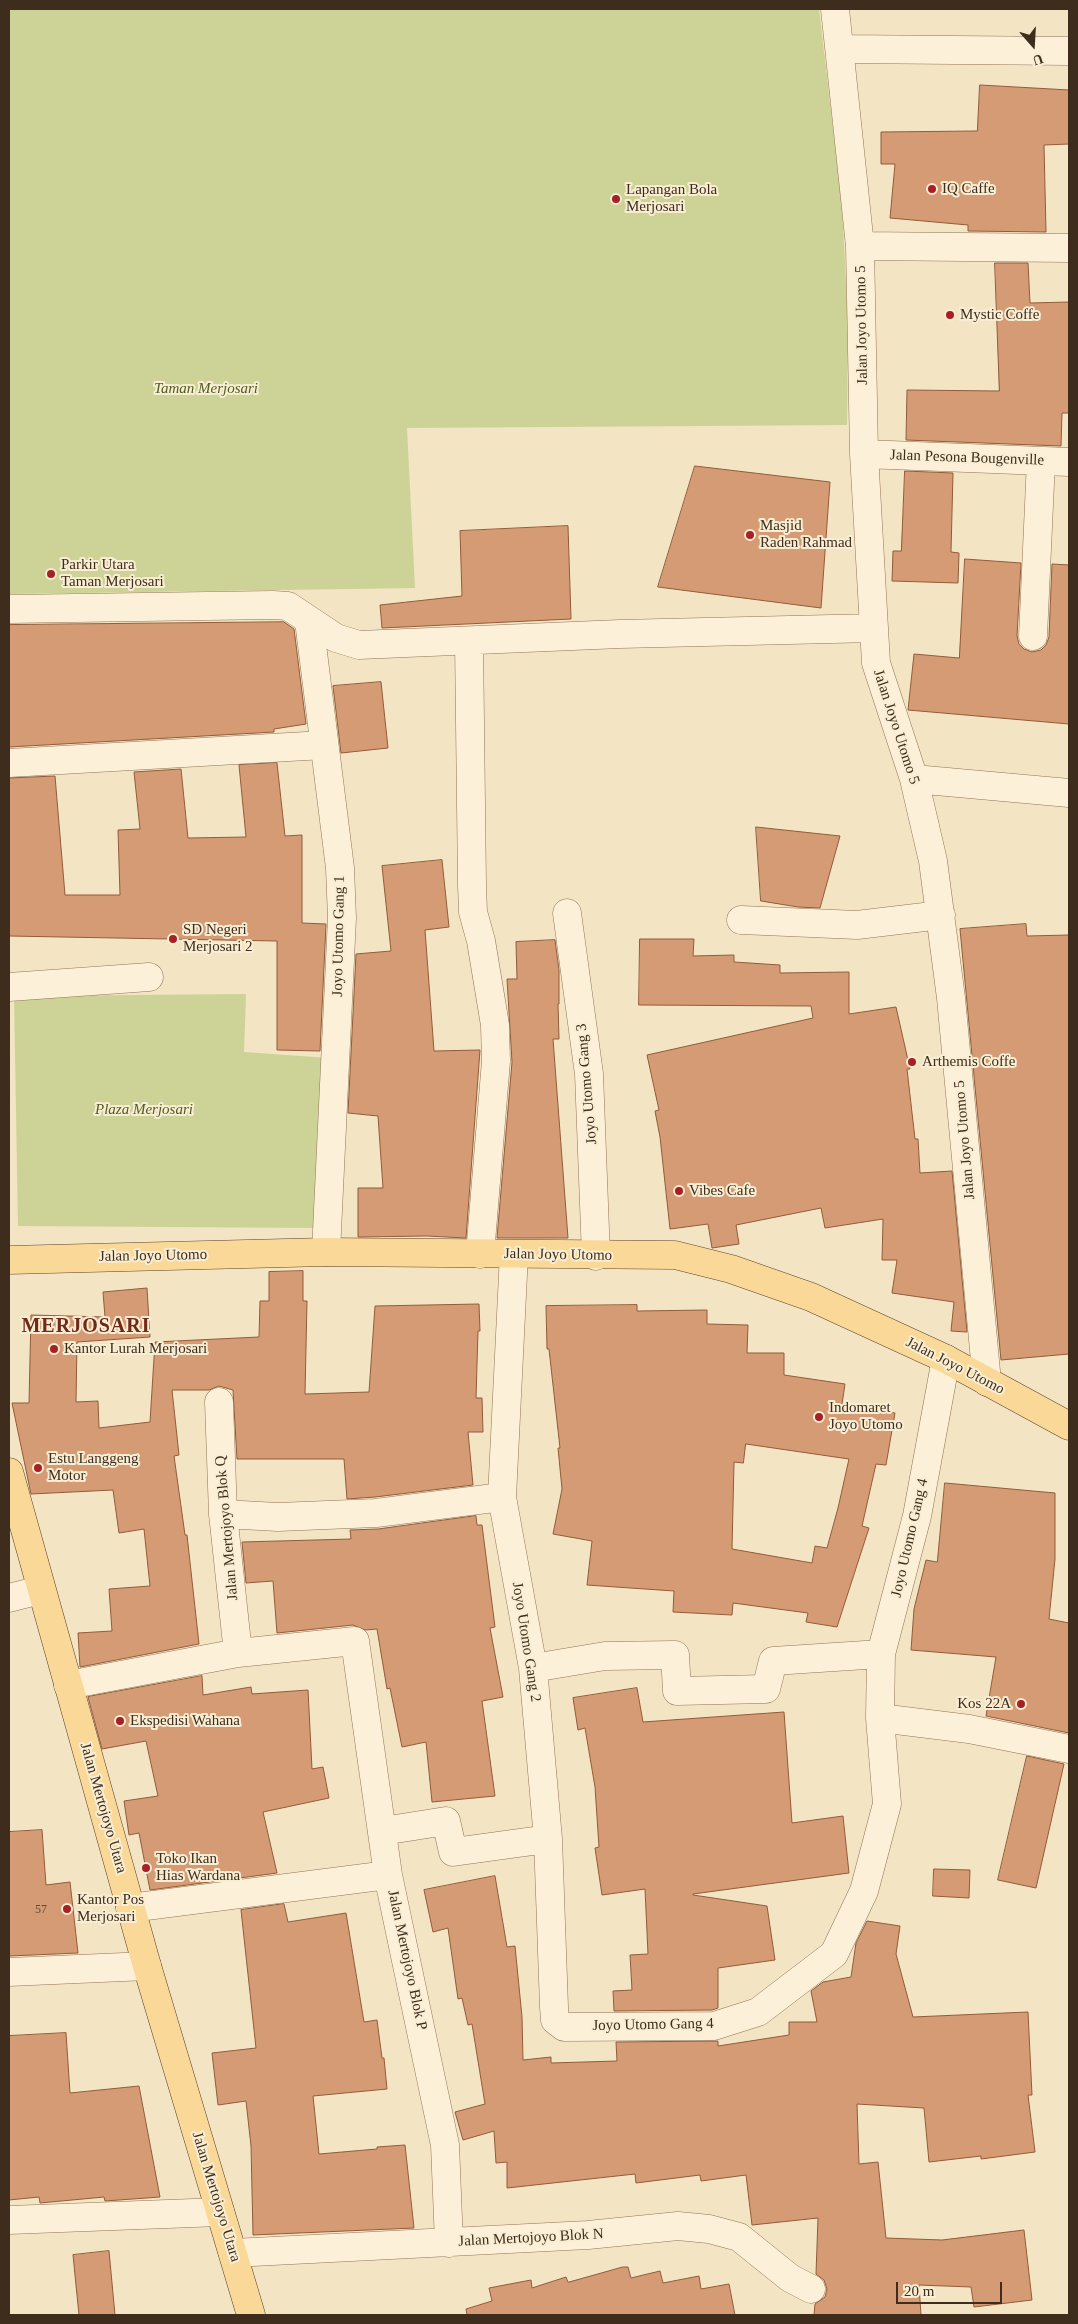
<!DOCTYPE html>
<html>
<head>
<meta charset="utf-8">
<style>
  body { margin:0 }
  #map { position:relative; width:1078px; height:2324px; overflow:hidden; background:#f3e4c3; font-family:Georgia,serif }
  canvas { display:block }
  .frame { position:absolute; inset:0; border:10px solid #3e2d1d; pointer-events:none }
  .north { position:absolute; left:1008px; top:20px; width:50px; height:50px; -webkit-text-stroke:4px #f9eed4; paint-order:stroke; rotate:161deg; font-size:14px; font-weight:700; line-height:20px; text-align:center; color:#3e2d1d }
  .north::after { content:''; display:block; margin:auto; width:18px; height:22px; background:#3e2d1d; clip-path:polygon(50% 0,100% 100%,50% 72%,0 100%) }
  .scale { position:absolute; left:896px; top:2282px; width:106px; height:22px; box-sizing:border-box; border:2px solid #3e2d1d; border-top:0; padding-left:6px; font-size:15px; line-height:18px; white-space:nowrap; color:#3e2d1d; -webkit-text-stroke:4px #f9eed4; paint-order:stroke }
</style>
</head>
<body>
<div id="map">
<canvas width="1078" height="2324"></canvas>
<div class="frame"></div>
<div class="north">U</div>
<div class="scale">20 m</div>
</div>
<script>
const ctx = document.querySelector('canvas').getContext('2d');
ctx.lineJoin = 'round';
function fillPath(path, color) { ctx.fillStyle = color; ctx.fill(path, 'evenodd'); }
function trace(path, color, width, dash) { ctx.strokeStyle = color; ctx.lineWidth = width; ctx.lineCap = dash ? 'butt' : 'round'; ctx.setLineDash(dash || []); ctx.stroke(path); }
function write(font, color, halo, rows, align = 'center') {
  ctx.font = font + ' Georgia,serif'; ctx.lineWidth = 4; ctx.setLineDash([]); ctx.textBaseline = 'middle'; ctx.strokeStyle = halo; ctx.fillStyle = color; for (const [text, x, y, turn = 0] of rows) {
    ctx.save(); ctx.translate(x, y); ctx.rotate((+turn || 0) * Math.PI / 180); ctx.textAlign = isNaN(turn) ? turn : align; if (halo) ctx.strokeText(text, 0, 0); ctx.fillText(text, 0, 0); ctx.restore();
  }
}
const green = new Path2D(`
  M9,9H819L842,204L848,321L847,425L407,428L415,588L9,594Z
  M246,994L244,1052L329,1058L315,1228L18,1226L14,996Z`);
const building = new Path2D(`
  M980,85L1069,90V144L1044,145L1046,232L968,231V225L890,218L895,164H881V132L977,131Z
  M995,263H1028L1030,303L1069,302V413H1062L1061,446L906,440L907,390L999,391Z
  M695,466L830,482L821,608L658,587Z
  M905,471L953,473L951,552L959,553L958,583L892,581L893,551H901Z
  M568,526L571,619L382,628L380,605L462,596L460,531Z
  M965,559L1021,563L1017,636L1019,644L1024,649L1032,652L1041,650L1046,645L1049,637L1052,564L1069,565V724L908,710L914,654L959,658Z
  M284,622L294,629L306,724L274,729V732L9,747V625Z
  M381,682L388,748L341,753L333,686Z
  M277,763L285,836L302,835V923L326,924L320,1051L277,1050V941L9,936V778L55,776L65,895H120L118,830L140,829L134,772L181,769L188,838L246,837L239,765Z
  M756,827L840,836L820,908L798,907L761,901Z
  M442,860L449,927L425,930L434,1051L480,1050L466,1238L427,1236L358,1237V1188H383L378,1116L348,1113L356,954L391,951L382,866Z
  M1026,924L1027,936L1069,935V1354L1001,1360L960,929Z
  M640,939H694L693,956L734,955V962L780,965V973L849,972V1014L896,1007L910,1069H907L915,1139H918L920,1173L952,1171L967,1332L951,1331L954,1302L892,1293L897,1260H882L883,1219L825,1228L821,1208L736,1225L739,1244L712,1248L708,1224L670,1229L660,1137L655,1111L659,1110L647,1055L813,1018L811,1006L639,1005Z
  M555,940L559,970V1004H558L559,1039H553L568,1238H497L512,1062L507,979H517L516,942Z
  M303,1271V1301H307L305,1394L369,1392L375,1306L479,1304L480,1331H478L476,1398H482L483,1432H468L473,1485L375,1497L347,1499L344,1459H237L233,1390L219,1386L209,1390H172L179,1455L174,1456L185,1535H187L199,1644L80,1667L78,1633L112,1631L109,1589L150,1586L144,1529L119,1533L113,1490L31,1494L12,1403H29L31,1315L105,1317L103,1292L147,1288L150,1337L77,1342L76,1402L98,1401L99,1428L150,1422L155,1342L259,1337L260,1301H269V1272Z
  M637,1305V1311L707,1310V1324L748,1325L747,1353H784V1375L845,1384L842,1404L895,1413L886,1465L876,1464L862,1526L869,1528L837,1627L806,1622L808,1613L733,1603L732,1615L673,1612L674,1591L587,1585L592,1541L553,1534L562,1489L558,1448H560L549,1349H547L546,1306ZM746,1444L849,1459L838,1508L827,1548L815,1546L812,1563L732,1549L734,1462L743,1463Z
  M945,1483L1055,1493V1559L1049,1619L1069,1623V1733L986,1716L996,1657L911,1650L914,1609L926,1560L937,1562Z
  M476,1516L477,1525H482L495,1627L490,1628L503,1697L482,1701L495,1796L432,1802L426,1742L402,1747L390,1688L387,1689L377,1629L365,1630L353,1625L277,1633L273,1581L246,1583L242,1542L351,1539L350,1530L378,1529Z
  M202,1676L203,1695L251,1687L252,1694L308,1690L312,1769L323,1767L329,1798L263,1812L277,1873L150,1890L139,1833L129,1835L124,1801L158,1796L146,1741L102,1749L88,1697Z
  M637,1688L643,1722L784,1712L792,1823L843,1816L849,1873L693,1894V1895L767,1906L775,1960L718,1968V2008L712,2010L614,2011L613,1991L632,1990L630,1955L648,1954L645,1889L602,1895L595,1848L599,1847L595,1787L585,1728L578,1730L573,1698Z
  M1027,1756L1064,1764L1036,1888L998,1880Z
  M42,1830L46,1885L70,1882L78,1953L9,1956V1832Z
  M934,1869L970,1870L969,1898L933,1896Z
  M495,1876L507,1947L515,1946L522,2017L523,2060L551,2057V2063L617,2061L616,2042L718,2041V2046L789,2035V2022H817L811,1991L823,1982L851,1977L856,1943L867,1921L900,1926L896,1954L913,2017L1028,2012L1032,2095H1028L1035,2152L981,2159V2156L929,2162L924,2108L857,2104L859,2164L878,2162L886,2238L942,2240L1024,2230L1032,2300L974,2307L971,2287L919,2285L921,2315H814L815,2304L825,2297L827,2289L824,2280L816,2274L818,2218L752,2225L746,2175L701,2181L700,2175L636,2183L635,2174L507,2188V2162L496,2163L494,2131L463,2140L455,2112L485,2104L472,2024L468,2025L462,1998L458,1999L448,1928L433,1932L424,1890Z
  M284,1904L288,1922L346,1913L364,2022L377,2020L382,2058H384L387,2089L313,2096L319,2154L377,2149V2147L405,2145L414,2228L253,2235L251,2146L246,2101L218,2105L212,2053L256,2048L241,1910Z
  M66,2033L70,2093L139,2086L160,2197L105,2201L104,2197L40,2203L39,2197L9,2200V2036Z
  M109,2251L115,2315H79L73,2255Z
  M623,2267H628L631,2278L660,2271L663,2283L699,2276L701,2289L729,2284L735,2315H467L466,2309L492,2301L489,2288L531,2280L532,2288L566,2277L568,2282Z`);
const minor = new Path2D(`
  M835,9L860,246L864,454L876,663L914,779L933,861L951,998L987,1382
  M841,49L1069,51
  M860,246L1069,248
  M864,454L1069,462
  M9,609L273,605L288,606L336,638L359,645L620,634L874,628
  M309,621L340,868L342,918L326,1252
  M1033,636L1041,461
  M469,642L472,885L473,912L481,941L495,1025L496,1061L480,1254
  M9,763L324,745
  M914,779L1069,793
  M567,913L589,1074L596,1256
  M741,920L857,925L941,915
  M9,987L149,977
  M514,1254L502,1497L533,1668L548,1839L554,2007L555,2020L564,2027L714,2026L758,2012L834,1954L864,1891L887,1804L880,1718L881,1654L917,1516L946,1359
  M219,1402L223,1514L238,1653
  M223,1514L278,1517L376,1513L502,1497
  M9,1598L40,1590
  M533,1668L605,1656L675,1655L677,1691L766,1689L773,1661L881,1654
  M68,1685L238,1653L355,1641L388,1875L445,2145L449,2243
  M880,1718L969,1729L1069,1749
  M383,1831L446,1821L453,1852L548,1839
  M130,1908L388,1875
  M9,1972L147,1966
  M9,2220L220,2212
  M233,2253L588,2235L678,2226L709,2229L739,2237L790,2278L811,2289`);
const major = new Path2D(`
  M9,1260L326,1252L675,1255L731,1269L811,1297L946,1359L1069,1426
  M9,1472L147,1966L251,2315`);
const markers = [
  [932,189,5,"#a62024"],
  [616,199,5,"#a62024"],
  [950,315,5,"#a62024"],
  [750,535,5,"#a62024"],
  [51,574,5,"#a62024"],
  [173,939,5,"#a62024"],
  [912,1062,5,"#a62024"],
  [679,1191,5,"#a62024"],
  [54,1349,5,"#a62024"],
  [819,1417,5,"#a62024"],
  [38,1468,5,"#a62024"],
  [1021,1704,5,"#a62024"],
  [120,1721,5,"#a62024"],
  [146,1868,5,"#a62024"],
  [67,1909,5,"#a62024"]
];
const numberNames = [
  ["57",41,1910]
];
const poiNames = [
  ["IQ Caffe",942,189],
  ["Lapangan Bola",626,190],
  ["Merjosari",626,207],
  ["Mystic Coffe",960,315],
  ["Masjid",760,526],
  ["Raden Rahmad",760,543],
  ["Parkir Utara",61,565],
  ["Taman Merjosari",61,582],
  ["SD Negeri",183,930],
  ["Merjosari 2",183,947],
  ["Arthemis Coffe",922,1062],
  ["Vibes Cafe",689,1191],
  ["Kantor Lurah Merjosari",64,1349],
  ["Indomaret",829,1408],
  ["Joyo Utomo",829,1425],
  ["Estu Langgeng",48,1459],
  ["Motor",48,1476],
  ["Kos 22A",1011,1704,"right"],
  ["Ekspedisi Wahana",130,1721],
  ["Toko Ikan",156,1859],
  ["Hias Wardana",156,1876],
  ["Kantor Pos",77,1900],
  ["Merjosari",77,1917]
];
const streetNames = [
  ["Jalan Joyo Utomo 5",862,325,-91],
  ["Jalan Pesona Bougenville",967,458,2],
  ["Jalan Joyo Utomo 5",896,727,72],
  ["Joyo Utomo Gang 1",339,936,-89],
  ["Joyo Utomo Gang 3",587,1084,-95],
  ["Jalan Joyo Utomo 5",965,1140,-95],
  ["Jalan Joyo Utomo",558,1255,1],
  ["Jalan Joyo Utomo",153,1256,-1],
  ["Jalan Joyo Utomo",955,1366,27],
  ["Jalan Mertojoyo Blok Q",227,1528,-95],
  ["Joyo Utomo Gang 4",910,1538,-77],
  ["Joyo Utomo Gang 2",526,1642,81],
  ["Jalan Mertojoyo Utara",103,1808,74],
  ["Jalan Mertojoyo Blok P",407,1960,78],
  ["Joyo Utomo Gang 4",653,2025,-1],
  ["Jalan Mertojoyo Utara",216,2197,73],
  ["Jalan Mertojoyo Blok N",531,2238,-3]
];
const parkNames = [
  ["Taman Merjosari",206,389],
  ["Plaza Merjosari",144,1110]
];
const districtNames = [
  ["MERJOSARI",86,1327]
];
fillPath(green, '#cdd396');
fillPath(building, '#d59b75');
trace(building, '#925b3a', 1);
trace(minor, '#907457', 29);
trace(major, '#5e422c', 29);
trace(minor, '#fcf1d8', 28);
trace(major, '#fad998', 28);
for (const [x, y, r, color] of markers) { const dot = new Path2D(); dot.arc(x, y, r, 0, 2 * Math.PI); ctx.fillStyle = color; ctx.fill(dot); trace(dot, '#f9eed4', 2); }
write('12px', '#644833', null, numberNames);
write('15px', '#3e2d1d', '#f9eed4', poiNames, 'left');
write('15px', '#3e2d1d', '#f9eed4', streetNames);
write('italic 15px', '#4f5d21', '#f9eed4', parkNames);
ctx.letterSpacing = '1px';
write('bold 20px', '#702817', '#f9eed4', districtNames);
ctx.letterSpacing = '0px';
</script>
</body>
</html>
